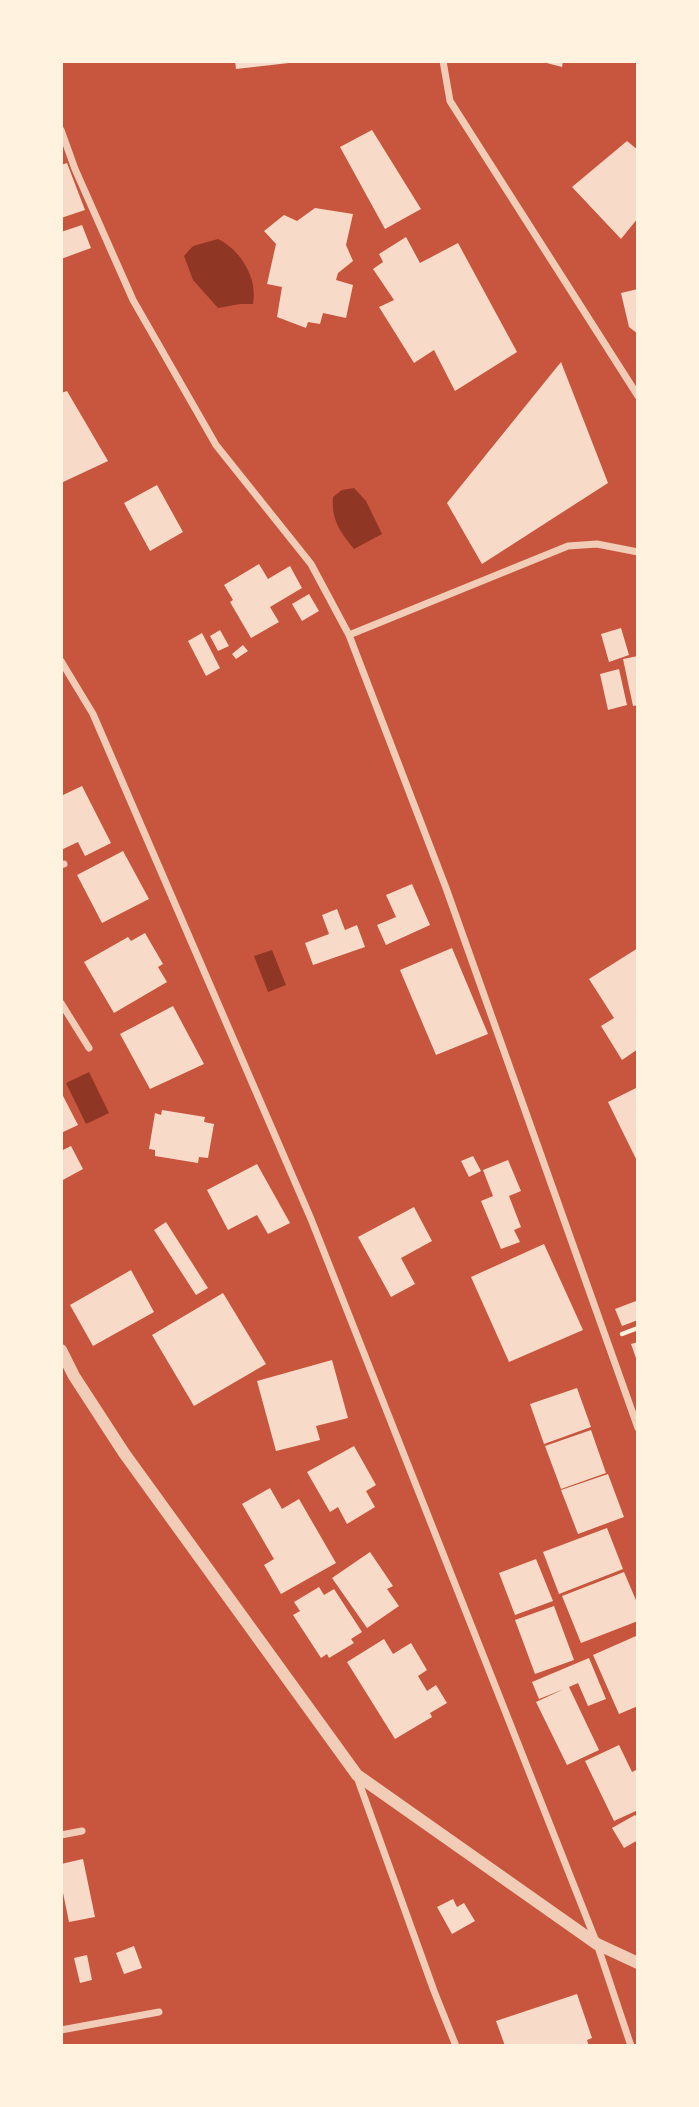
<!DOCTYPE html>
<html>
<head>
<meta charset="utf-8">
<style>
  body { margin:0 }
  #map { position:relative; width:699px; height:2107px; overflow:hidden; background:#c8553d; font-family:"Exo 2",sans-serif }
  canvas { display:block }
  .frame { position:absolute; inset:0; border:63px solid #fff3e0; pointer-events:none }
</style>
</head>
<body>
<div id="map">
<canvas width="699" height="2107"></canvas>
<div class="frame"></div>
</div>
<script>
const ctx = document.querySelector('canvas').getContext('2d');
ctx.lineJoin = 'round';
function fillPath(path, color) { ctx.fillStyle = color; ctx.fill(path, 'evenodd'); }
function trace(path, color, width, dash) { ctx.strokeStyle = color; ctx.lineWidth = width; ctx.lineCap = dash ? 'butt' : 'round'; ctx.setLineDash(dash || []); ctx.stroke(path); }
const water = new Path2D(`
  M218,239C241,250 258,279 253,304H240L218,308L193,280L184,256L193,246Z
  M354,488L366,501L382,534L354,549C340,532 331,519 333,497L342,490Z
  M272,950L286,985L268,992L254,956Z
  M89,1072L109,1113L86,1124L66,1083Z`);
const building = new Path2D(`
  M235,61H289V63L236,69Z
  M539,61H563L562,67Z
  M372,130L421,209L385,229L340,147Z
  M627,141L638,150V218L621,239L572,187Z
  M67,163L85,210L61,218V165Z
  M315,208L353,214L346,245L353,261L338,273L336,280L353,285L346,318L323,313L320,324L308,322L306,328L277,317L282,287L267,284L276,244L264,231L284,215L297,221Z
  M82,225L91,248L61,259V232Z
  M406,237L420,263L458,243L517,352L455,391L434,350L414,363L379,307L394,300L373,269L383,262L379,254Z
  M638,289V334L629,327L621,293Z
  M561,362L608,483L482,564L447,503Z
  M67,391L108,461L61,483V393Z
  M157,485L183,532L150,551L124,503Z
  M259,564L268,579L290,566L302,588L270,607L279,622L251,638L230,602L233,600L224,585Z
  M309,594L319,611L302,621L292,604Z
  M621,628L629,655L609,662L601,634Z
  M220,630L229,646L218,651L210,636Z
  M202,633L220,668L206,676L188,641Z
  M243,645L248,651L236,659L232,654Z
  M638,656V705L633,706L623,659Z
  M619,669L627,705L608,710L600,674Z
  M82,786L111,843L85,856L78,842L61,850V796Z
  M123,851L149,899L102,923L77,875Z
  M412,884L430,925L386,945L377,925L396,917L386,895Z
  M337,909L345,930L357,925L365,947L313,965L305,943L329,934L322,915Z
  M145,933L163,964L158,967L167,982L114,1013L84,962L128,937L131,941Z
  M452,948L488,1034L436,1055L400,970Z
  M638,948V1049L622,1060L601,1026L614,1018L589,979Z
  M173,1006L204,1064L150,1089L120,1034Z
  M638,1087V1163L608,1102Z
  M61,1092L78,1125L61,1133Z
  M162,1110L205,1117L204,1122L214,1124L208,1158L199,1157L198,1163L155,1156V1150L149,1149L155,1113L161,1115Z
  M71,1146L83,1169L61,1181V1151Z
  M473,1156L481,1171L469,1177L461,1161Z
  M508,1160L521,1191L509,1196L521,1227L514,1230L520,1242L501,1249L481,1201L493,1196L483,1170Z
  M257,1164L290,1223L268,1234L257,1215L228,1230L207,1190Z
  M414,1207L432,1241L401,1258L415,1284L391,1297L358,1237Z
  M166,1222L208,1288L196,1295L154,1230Z
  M544,1244L583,1330L509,1362L471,1277Z
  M131,1270L154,1312L93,1346L70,1305Z
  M223,1293L266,1364L194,1406L152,1335Z
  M636,1301L638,1320L622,1326L615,1309Z
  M638,1342V1361H637L631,1344Z
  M332,1360L348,1418L316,1426L320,1440L276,1451L257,1381Z
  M577,1388L591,1427L544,1444L530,1404Z
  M591,1430L606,1473L561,1489L545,1446Z
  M354,1446L376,1485L366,1491L375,1507L347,1524L338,1507L330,1512L307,1472Z
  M608,1474L624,1517L578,1534L561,1490Z
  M270,1488L282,1509L299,1499L336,1563L281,1594L264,1565L274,1559L242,1504Z
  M607,1528L623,1569L559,1594L543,1552Z
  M370,1552L393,1586L387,1589L399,1606L367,1628L332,1578Z
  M536,1559L553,1601L515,1615L499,1573Z
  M624,1572L638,1605V1621L581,1643L562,1596Z
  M319,1587L324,1595L334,1589L362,1632L351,1639L354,1643L329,1658L327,1654L321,1658L293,1615L300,1611L294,1602Z
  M554,1606L574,1660L535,1674L515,1620Z
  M636,1636L638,1639V1706L619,1714L593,1655Z
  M384,1639L393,1654L411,1643L427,1670L418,1676L427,1691L436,1685L447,1703L430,1713L432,1717L395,1739L347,1662Z
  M589,1658L606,1699L588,1706L578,1683L569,1687L599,1750L567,1765L536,1702L564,1689L539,1699L532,1682Z
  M619,1745L632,1772L638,1769V1810L614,1821L585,1761Z
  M635,1815L638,1819V1840L624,1848L612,1828Z
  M83,1859L95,1917L69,1922L61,1883V1864Z
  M453,1899L457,1907L464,1903L475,1921L452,1934L437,1907Z
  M134,1946L142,1968L124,1974L116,1953Z
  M87,1955L92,1980L80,1983L74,1958Z
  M577,1994L592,2038L587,2040L589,2046H505L496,2021Z`);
const path = new Path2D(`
  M622,1334L638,1328`);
const minor = new Path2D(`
  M443,61L450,101L638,396
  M61,130L75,169L133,300L216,445L311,564L349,635L446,888L638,1428
  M349,635L568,546L597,544L638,552
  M61,661L93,714L311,1219L597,1944L631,2046
  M61,865L64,864
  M61,1003L89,1048
  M357,1777L434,1991L456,2046
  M61,1835L82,1831
  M61,2030L159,2012`);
const tertiary = new Path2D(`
  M61,1350L74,1376L124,1453L357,1775L597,1944L638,1963`);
fillPath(water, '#8f3625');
fillPath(building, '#f7dbc8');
trace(path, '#fff3e0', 4.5);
trace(minor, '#f1ccb7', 7);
trace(tertiary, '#f1ccb7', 12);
</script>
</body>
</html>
